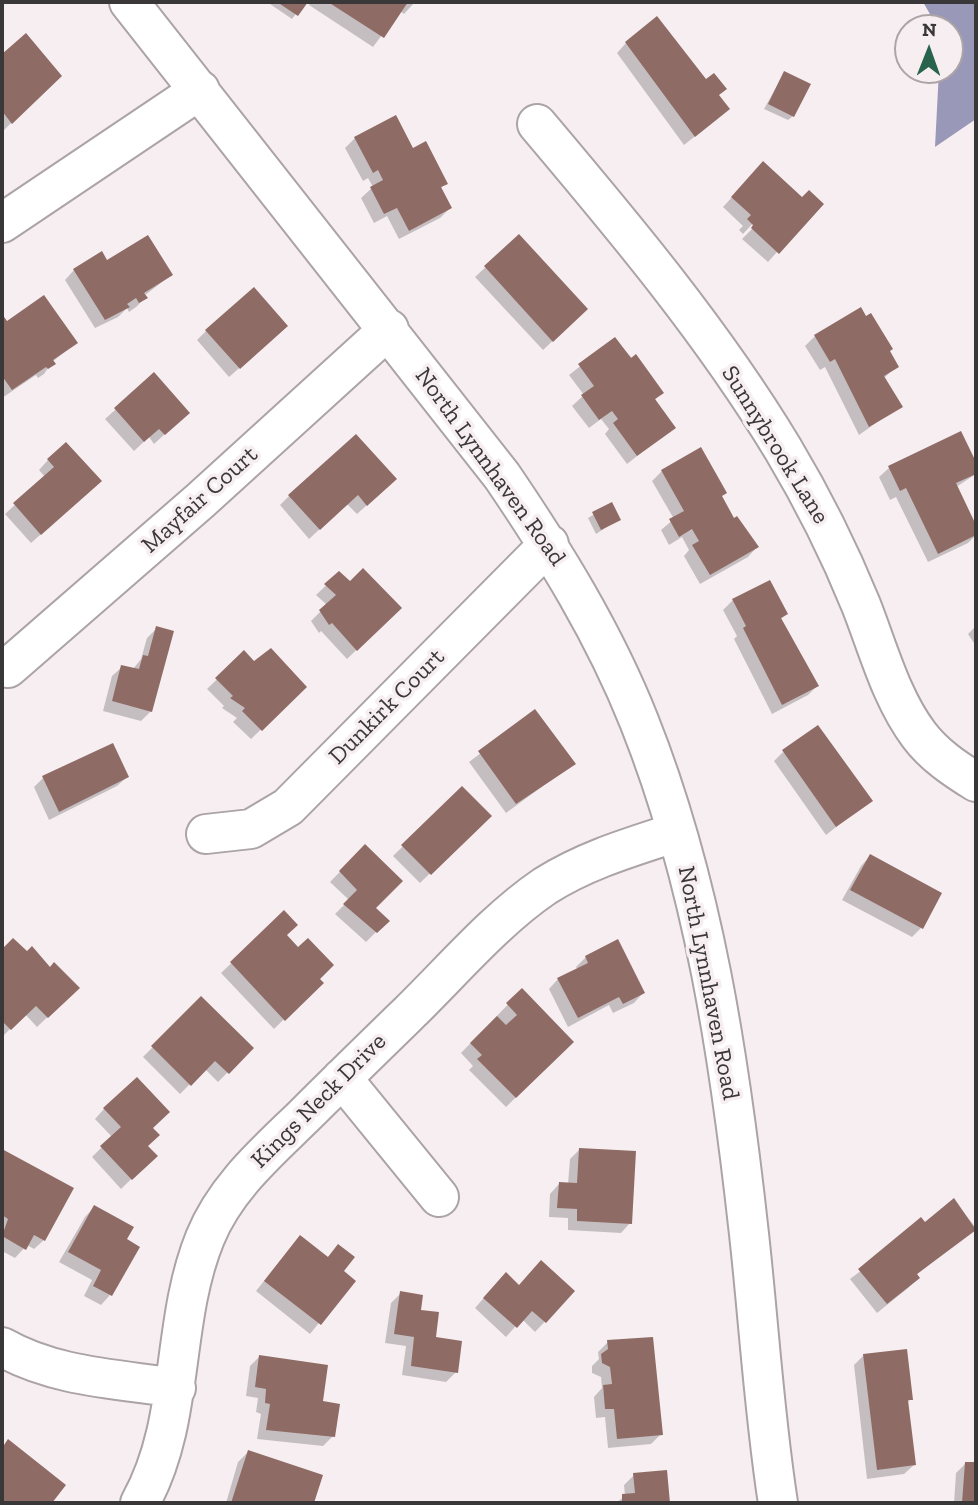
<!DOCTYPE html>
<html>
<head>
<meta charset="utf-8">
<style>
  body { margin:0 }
  #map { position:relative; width:978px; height:1505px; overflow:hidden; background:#f7eef1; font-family:"Zilla Slab",serif }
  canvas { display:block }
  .frame { position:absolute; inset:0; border:4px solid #3a3738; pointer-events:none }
  .north { position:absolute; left:894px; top:14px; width:70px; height:70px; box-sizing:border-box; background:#f7eef1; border:2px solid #aba5a7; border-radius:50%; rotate:1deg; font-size:19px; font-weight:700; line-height:28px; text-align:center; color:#3a3738 }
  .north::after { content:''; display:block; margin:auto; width:24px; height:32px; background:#28634e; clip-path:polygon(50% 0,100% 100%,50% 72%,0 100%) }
</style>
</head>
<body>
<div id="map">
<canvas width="978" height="1505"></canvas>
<div class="frame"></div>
<div class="north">N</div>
</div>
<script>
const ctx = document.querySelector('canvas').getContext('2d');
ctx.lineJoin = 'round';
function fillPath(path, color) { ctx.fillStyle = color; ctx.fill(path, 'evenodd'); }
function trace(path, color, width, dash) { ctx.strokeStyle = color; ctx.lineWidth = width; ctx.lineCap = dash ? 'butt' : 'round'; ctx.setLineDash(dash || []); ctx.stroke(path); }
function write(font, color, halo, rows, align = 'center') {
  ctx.font = font + ' "Zilla Slab",serif'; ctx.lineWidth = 7; ctx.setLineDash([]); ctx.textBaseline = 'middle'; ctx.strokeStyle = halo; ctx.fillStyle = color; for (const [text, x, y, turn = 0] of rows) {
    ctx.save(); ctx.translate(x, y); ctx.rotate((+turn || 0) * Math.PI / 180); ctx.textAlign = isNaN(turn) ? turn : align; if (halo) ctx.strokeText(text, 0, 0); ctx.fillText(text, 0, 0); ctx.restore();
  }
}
const water = new Path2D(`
  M923,2H976V119L935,147L939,70H950V28H938Z`);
const shadow = new Path2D(`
  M272,2H305L292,19L270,4Z
  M310,2H415L404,14L400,11L373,47L309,5Z
  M26,36L59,76L2,132V56Z
  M626,43L718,118L684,145L617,53Z
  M784,73L793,116L788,120L764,109Z
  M355,138L413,150L446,183L440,189L450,208L440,218L399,239L387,216L374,223L361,198L373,187L368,178L363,181L345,148Z
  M754,173L777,252L768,262L742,239L761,220L758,218L743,234L739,230L743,226L723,207Z
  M519,236L576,319L543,350L475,277Z
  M74,270L171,275L144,296L145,298L136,307L129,312L127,308L118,317L95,328L65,280Z
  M2,318L6,323L76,343L52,362L44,374L38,378L36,375L2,398Z
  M206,331L276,336L229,377L197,340Z
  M815,336L897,366L884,378L900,406L859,435L825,367L820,370L805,346Z
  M615,339L662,392L654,401L673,428L627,464L605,434L609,429L601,419L589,428L572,406L584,395L569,375Z
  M154,375L178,422L154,444L149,437L134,451L105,419Z
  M960,433L976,466V474L956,487L976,535L968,543L928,562L896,497L890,500L879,477L889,468Z
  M48,460L90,491L31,543L5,514L45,477L39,470Z
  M662,471L720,497L733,520L757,547L748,557L700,584L684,556L689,550L682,537L669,545L661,530L674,519L652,481Z
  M385,489L357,514L347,504L309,539L280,505L289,496Z
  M611,504L619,519L596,534L588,518Z
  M339,573L350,583L400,608L347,659L321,631L319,633L311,621L327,605L316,595Z
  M733,600L786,614L780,620L817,686L808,695L772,714L734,639L737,636L723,610Z
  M976,626V646L968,634Z
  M157,628L151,711L141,721L103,711L112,676L122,667L133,669L141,659L147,638Z
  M244,653L254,663L305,687L251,739L233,722L237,718L222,708L224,706L207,689Z
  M535,712L573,764L506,813L469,762Z
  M783,752L870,800L826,835L774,761Z
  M127,777L117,786L49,820L34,787L43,778Z
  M462,788L489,816L420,883L393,856Z
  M365,846L374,908L387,921L366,942L335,914L349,900L330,882Z
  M870,856L921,928L912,937L842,900L861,866Z
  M284,913L285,936L321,983L274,1029L221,973Z
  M13,940L27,954L78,988L37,1027L25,1014L2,1037V952Z
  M586,957L643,993L634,1003L613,1013L609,1005L568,1027L549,989L558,979L578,970L576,967Z
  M522,990L572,1042L506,1107L469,1070L473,1066L461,1053Z
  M201,998L252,1048L218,1082L205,1069L180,1094L143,1057Z
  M104,1109L151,1128L145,1146L155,1156L121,1189L92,1157L112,1137L95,1119Z
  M579,1150L630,1223L621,1233L568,1230V1218L549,1217L550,1194L559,1184H568L570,1159Z
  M2,1151L72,1189L44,1240L34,1249L27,1245L15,1258L2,1251Z
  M954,1200L976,1228L916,1275L918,1278L908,1288L877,1313L850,1279Z
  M94,1207L124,1240L138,1247L110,1295L101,1305L84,1296L92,1280L59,1262L85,1217Z
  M338,1246L341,1271L353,1281L310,1334L256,1291L291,1247L327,1258Z
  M496,1284L519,1287L573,1292L535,1332L522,1319L506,1337L475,1308Z
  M401,1293L419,1311L456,1372L446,1382L402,1375L406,1346L385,1343L391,1303Z
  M608,1342L661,1434L651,1444L608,1448L605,1417L596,1418L594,1397L602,1388L601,1377L592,1373V1366L599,1359L598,1352Z
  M864,1355L911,1399L907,1403L914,1465L904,1474L867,1479L854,1365Z
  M260,1356L321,1403L333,1436L323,1446L257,1439L261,1414L256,1412L258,1398L246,1396L250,1366Z
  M8,1442L64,1485L50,1503H2V1448Z
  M248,1452L321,1476L312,1503H226L238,1462Z
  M965,1464H976V1503H954L956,1473Z
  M665,1472L668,1503H616L625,1496L624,1485L634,1475Z`);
const building = new Path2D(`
  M277,2H308L298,16Z
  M328,2H408L384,38Z
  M657,16L706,79L714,73L727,89L719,95L730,109L695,137L625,42Z
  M26,33L62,76L12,124L2,111V54Z
  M784,71L811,84L794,117L768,104Z
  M396,115L413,148L426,141L448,184L441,187L452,208L409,231L397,208L384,214L370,187L383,180L378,170L373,173L354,137Z
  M763,161L802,197L809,190L824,204L779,254L751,228L753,225L747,219L751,215L731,197Z
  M519,234L588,309L553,342L484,266Z
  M148,235L173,275L144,293L148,298L139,303L136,298L127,304L130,307L105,320L73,269L102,251L107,260Z
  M254,287L288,326L240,369L205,330Z
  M44,295L78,343L53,360L56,364L48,369L46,367L12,390L2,376V314L7,321Z
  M861,307L866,316L871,313L893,349L890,351L899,367L884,376L903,407L869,427L835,359L830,362L814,335Z
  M615,337L631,358L636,354L664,393L655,399L676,428L637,456L613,423L618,419L612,411L599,420L581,395L594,386L578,364Z
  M154,372L190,413L165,435L159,429L144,442L114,408Z
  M961,431L976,462V474L956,483L976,525V535L938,554L906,488L900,491L888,466Z
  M356,434L397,479L367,506L358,495L320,530L288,495Z
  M66,442L102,481L41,535L13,503L54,467L47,459Z
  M701,447L727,493L722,496L734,518L737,516L759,547L710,575L692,545L699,541L692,529L679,537L669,519L684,511L661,470Z
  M612,502L621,520L601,530L592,512Z
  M363,568L402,608L357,651L332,623L329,625L319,610L336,595L324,584L339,571L350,581Z
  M770,580L788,614L781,618L819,686L782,705L743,628L746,626L732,599Z
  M156,626L174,631L152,712L112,701L121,665L139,669L143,655L148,656Z
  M271,648L307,687L262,731L242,711L245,708L230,698L233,696L215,678L244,650L254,661Z
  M535,709L576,764L516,804L478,751Z
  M818,725L873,801L836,827L782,750Z
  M113,743L129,777L59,812L42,776Z
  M462,786L492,816L431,875L401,845Z
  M365,844L403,881L376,908L390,921L377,933L343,904L357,890L339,871Z
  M870,854L942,893L923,929L850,890Z
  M284,910L298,925L287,935L298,947L308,938L334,965L320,979L324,983L285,1021L230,962Z
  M13,938L27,951L32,946L50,967L54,962L80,988L48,1018L36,1006L11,1030L2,1021V949Z
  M618,939L645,993L623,1004L619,997L578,1018L557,978L588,963L585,956Z
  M522,988L574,1042L516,1098L477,1059L482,1055L470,1043L497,1016L506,1025L517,1015L506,1003Z
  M201,996L254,1048L229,1074L215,1061L191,1086L151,1046Z
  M137,1077L170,1112L153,1128L160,1135L148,1146L158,1156L132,1180L100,1146L121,1127L103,1108Z
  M579,1148L636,1151L632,1224L577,1221V1209L557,1208L559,1182L577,1183Z
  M2,1149L74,1188L45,1241L34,1235L26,1250L2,1236L8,1219L2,1215Z
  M954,1198L976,1230L917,1274L920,1278L887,1304L858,1269L921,1217L925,1222Z
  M94,1205L134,1227L127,1239L140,1247L112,1296L93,1286L101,1270L68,1252Z
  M300,1235L328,1257L338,1244L355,1257L344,1271L356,1281L321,1325L264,1281Z
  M541,1260L575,1291L546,1323L532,1311L517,1328L483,1298L506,1272L519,1285Z
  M400,1291L423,1295L421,1310L439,1312L436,1337L462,1341L458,1373L411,1366L414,1337L394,1334Z
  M653,1337L663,1435L617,1439L614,1409H605L603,1385L612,1384L610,1367L602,1363L601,1354L608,1349L607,1340Z
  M907,1349L913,1400H908L916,1465L877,1470L863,1354Z
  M259,1355L328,1365L323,1401L340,1404L335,1437L266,1430L270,1404L265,1403L266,1389L255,1387Z
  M8,1439L66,1485L52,1503H2V1448Z
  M248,1450L323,1475L314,1503H231Z
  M965,1462H976V1503H962Z
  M667,1470L670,1503H622V1494L635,1493L633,1473Z`);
const minor = new Path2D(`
  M129,2L502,476C555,554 604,633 639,721C704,884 730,1061 749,1234C759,1324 764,1414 778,1503
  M537,124C624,227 713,333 783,449C813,499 839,551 861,605C878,648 891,698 919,735C934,755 955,769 976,782
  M2,223L200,90
  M8,668L201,500L389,329
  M206,834L251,829L288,807L549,544
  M342,1078L439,1197
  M2,1347C54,1377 118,1379 176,1388
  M140,1503C186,1421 170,1324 205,1238C225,1188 267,1152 304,1116C339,1081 374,1047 410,1012C453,970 495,920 545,886C586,860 631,847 677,832`);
const streetNames = [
  ["Sunnybrook Lane",775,445,58],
  ["North Lynnhaven Road",490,467,54],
  ["Mayfair Court",200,500,-42],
  ["Dunkirk Court",387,707,-45],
  ["North Lynnhaven Road",708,983,79],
  ["Kings Neck Drive",319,1101,-45]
];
fillPath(water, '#9a98b8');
fillPath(shadow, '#0003');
fillPath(building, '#8f6b65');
trace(minor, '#aba3a6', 42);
trace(minor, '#fff', 38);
write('24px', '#3a3738', '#f7eef1', streetNames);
</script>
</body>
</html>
